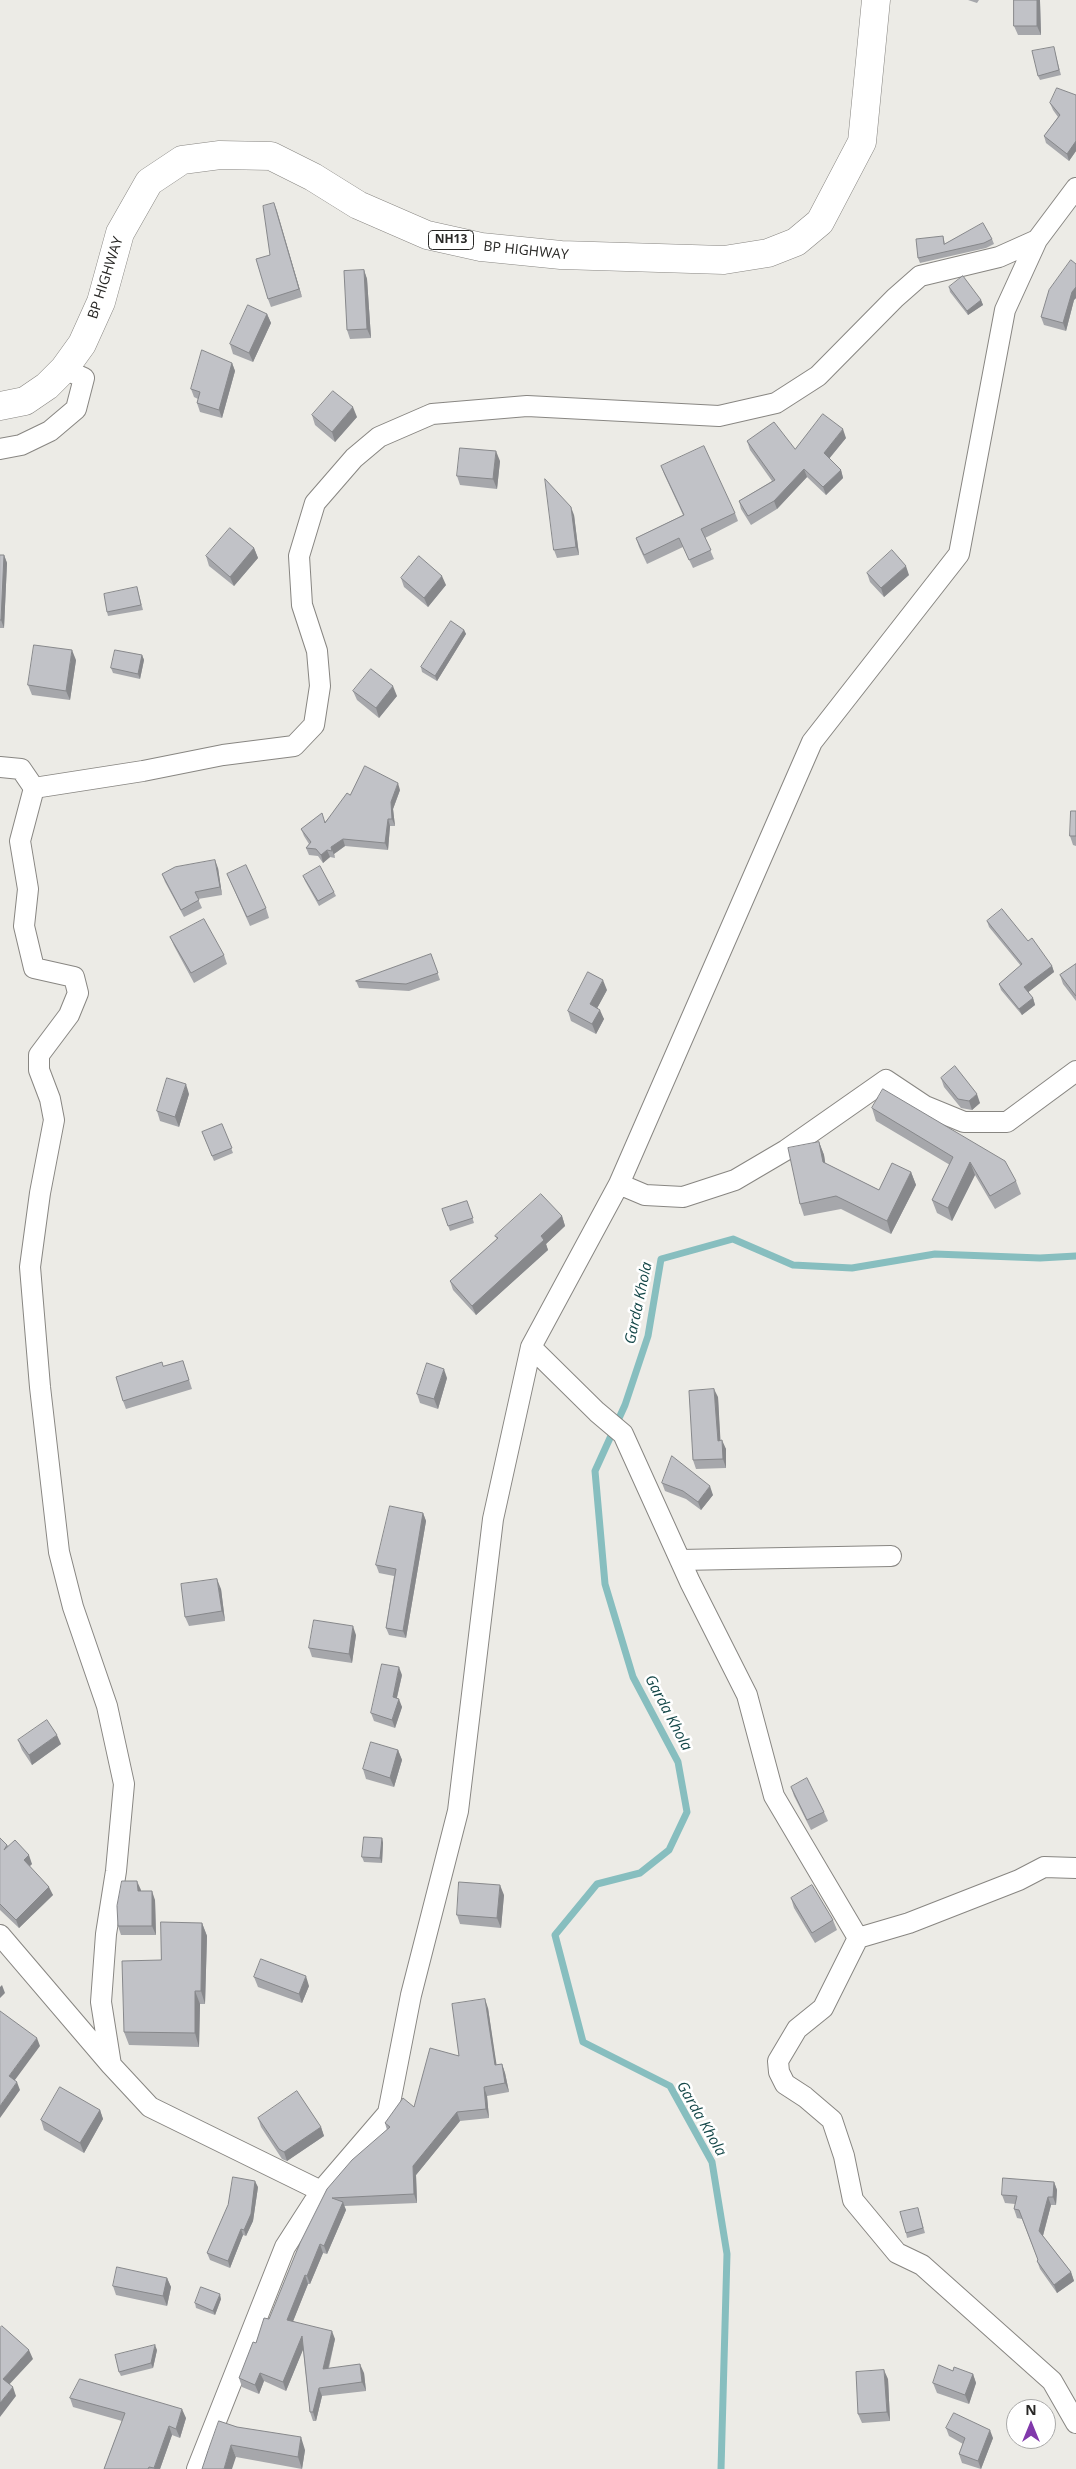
<!DOCTYPE html>
<html>
<head>
<meta charset="utf-8">
<style>
  body { margin:0 }
  #map { position:relative; width:1076px; height:2469px; overflow:hidden; background:#ecebe6; font-family:"Open Sans",sans-serif }
  canvas { display:block }
  .north { position:absolute; left:1006px; top:2399px; width:50px; height:50px; box-sizing:border-box; background:#fff; border:1px solid #a9a9a8; border-radius:50%; rotate:0deg; font-size:14px; font-weight:700; line-height:20px; text-align:center; color:#292826 }
  .north::after { content:''; display:block; margin:auto; width:18px; height:22px; background:#8139ab; clip-path:polygon(50% 0,100% 100%,50% 72%,0 100%) }
</style>
</head>
<body>
<div id="map">
<canvas width="1076" height="2469"></canvas>
<div class="north">N</div>
</div>
<script>
const ctx = document.querySelector('canvas').getContext('2d');
ctx.lineJoin = 'round';
function trace(path, color, width, dash) { ctx.strokeStyle = color; ctx.lineWidth = width; ctx.lineCap = dash ? 'butt' : 'round'; ctx.setLineDash(dash || []); ctx.stroke(path); }
function fillPath(path, color) { ctx.fillStyle = color; ctx.fill(path, 'evenodd'); }
function write(font, color, halo, rows, align = 'center') {
  ctx.font = font + ' "Open Sans",sans-serif'; ctx.lineWidth = 5; ctx.setLineDash([]); ctx.textBaseline = 'middle'; ctx.strokeStyle = halo; ctx.fillStyle = color; for (const [text, x, y, turn = 0] of rows) {
    ctx.save(); ctx.translate(x, y); ctx.rotate((+turn || 0) * Math.PI / 180); ctx.textAlign = isNaN(turn) ? turn : align; if (halo) ctx.strokeText(text, 0, 0); ctx.fillText(text, 0, 0); ctx.restore();
  }
}
const stream = new Path2D(`
  M721,2469L727,2254L712,2162L670,2086L583,2042L555,1935L597,1884L640,1873L669,1850L687,1812L678,1762L633,1677L605,1584L595,1471L625,1405L648,1336L661,1259L733,1239L793,1265L852,1268L935,1254L1040,1258L1076,1256`);
const minor = new Path2D(`
  M0,449L21,445L50,431L76,409L84,378L64,369
  M0,767L21,769L34,788L143,771L223,755L294,746L314,725L320,686L317,651L302,605L299,556L315,503L354,458L379,437L432,414L527,406L719,416L776,403L818,376L895,298L920,276L999,257L1037,240
  M34,788L20,841L28,889L24,926L34,968L74,977L78,993L69,1015L39,1055V1070L50,1099L54,1120L40,1193L30,1267L40,1387L59,1552L73,1607L107,1706L124,1784L116,1871L106,1934L101,2002L111,2065
  M619,1184L645,1195L683,1197L735,1180L786,1150L886,1080L925,1106L964,1122H1007L1076,1071
  M531,1347L619,1184L812,742L959,554L1005,310L1037,240L1076,188
  M680,1560L891,1556
  M0,1935L111,2065L150,2107L321,2191L388,2113L411,1995L458,1811L493,1519L531,1347L597,1412L623,1434L690,1582L747,1695L774,1796L858,1938L823,2008L797,2029L778,2061L779,2072L785,2084L805,2097L832,2120L844,2156L853,2200L897,2253L922,2265L1052,2381L1076,2423
  M858,1938L909,1923L1019,1880L1044,1867L1076,1868
  M197,2469L285,2247L321,2191`);
const trunk = new Path2D(`
  M0,406L25,401L47,386L64,369L82,344L101,302L120,233L149,182L182,160L220,155L271,156L313,177L358,205L427,235L481,247L561,255L724,260L768,253L796,242L820,222L862,142L876,0`);
const wall = new Path2D(`
  M968,0H979L977,3Z
  M1037,0H1040V1L1041,35H1018L1014,26Z
  M1055,52L1061,75L1040,80L1038,76Z
  M1076,95V151L1069,161L1046,143L1044,136L1058,117L1053,110L1050,103Z
  M274,203L302,297L271,307L268,299Z
  M943,236L945,244L992,239L994,244L986,248L920,263L918,258Z
  M1076,264V298L1074,300L1066,331L1044,325L1041,317Z
  M364,270L367,279L371,338L350,339L347,330Z
  M949,287L981,300L983,305L968,315L950,292Z
  M267,314L271,323L253,362L233,354L230,344Z
  M232,363L235,371L222,418L200,412L197,403L198,399L194,397L191,389Z
  M312,415L357,417L335,442L315,425Z
  M846,438L829,459L841,470L843,478L826,495L807,477L777,509L751,525L741,509L739,501L772,481L750,450L747,441L795,449Z
  M500,461L497,489L460,485L457,476Z
  M661,466L735,513L738,521L705,538L714,559L693,568L683,547L647,564L639,547L636,538L683,515L664,474Z
  M574,515L579,555L557,558L554,550Z
  M254,548L258,558L234,586L209,566L206,556Z
  M0,555H4L7,563L4,628H0Z
  M867,573L909,575L884,597L870,582Z
  M401,578L446,585L428,607L404,587Z
  M137,587L143,610L108,616L107,612Z
  M464,630L466,634L437,681L422,672L421,667Z
  M142,655L144,660L140,679L113,673L111,668Z
  M76,660L70,700L32,695L28,685Z
  M353,691L397,696L379,718L357,700Z
  M400,790L393,809L395,826H390L388,850L345,846L334,854L335,858L330,857L323,863L318,856L309,855L306,848L309,844L304,836L301,829L325,822L350,795Z
  M1076,811V846L1073,845L1070,836Z
  M218,868L222,895L198,899L202,908L184,917L165,882L162,874Z
  M227,874L266,908L269,918L250,926L231,883Z
  M303,876L334,892L336,896L319,906L305,881Z
  M987,921L1028,941L1052,966L1054,972L1028,992L1033,998L1035,1005L1022,1015L1001,990L999,984L1021,966L989,927Z
  M170,937L224,955L227,964L194,983L174,946Z
  M431,954L440,980L409,991L359,988L356,981Z
  M1076,964V1001L1063,984L1060,975Z
  M607,990L597,1008L604,1019L596,1034L571,1021L568,1011Z
  M941,1078L980,1103L972,1110L961,1108L944,1087Z
  M189,1094L179,1127L160,1121L157,1111Z
  M872,1108L1016,1181L1021,1194L995,1209L975,1175L952,1221L937,1213L932,1200L950,1165L876,1121Z
  M222,1124L233,1153L214,1161L202,1132Z
  M819,1142L824,1155L825,1163L879,1190L911,1172L916,1185L891,1234L841,1209L804,1216L800,1204Z
  M467,1201L474,1223L450,1231L442,1209Z
  M562,1216L565,1226L546,1244L548,1250L476,1315L453,1290L450,1281L497,1239L495,1236Z
  M183,1361L192,1389L126,1409L123,1401Z
  M447,1378L438,1409L420,1403L417,1394Z
  M718,1397L720,1441L726,1449V1468L696,1469L693,1460Z
  M662,1483L713,1495L701,1510L686,1499L665,1491Z
  M423,1513L426,1521L406,1638L389,1635L386,1628L394,1576L379,1573L376,1565Z
  M221,1589L225,1621L189,1626L185,1617Z
  M356,1635L352,1663L312,1657L309,1648Z
  M402,1675L397,1698L402,1707L395,1728L374,1721L371,1713Z
  M18,1740L61,1744L32,1765L22,1750Z
  M398,1750L402,1760L394,1787L366,1779L363,1769Z
  M791,1787L824,1812L828,1821L811,1830L794,1796Z
  M0,1838L7,1845L32,1864L29,1866L53,1895L19,1928L0,1910Z
  M382,1838L383,1843L382,1863L364,1862L362,1857Z
  M141,1891L155,1900L156,1935H121L118,1926Z
  M504,1895L501,1928L460,1924L457,1915Z
  M791,1898L833,1920L837,1930L815,1943L794,1908Z
  M202,1923L207,1936L205,2004H200L199,2047L129,2045L124,2032L161,1960Z
  M254,1977L309,1986L302,2003L258,1987Z
  M488,2008L496,2065L502,2064L505,2073L509,2092L487,2096L489,2118L460,2121L416,2175L417,2203L344,2206L346,2210L327,2254L323,2253L310,2284H308L293,2321L335,2339L329,2368L364,2373L366,2391L322,2396L316,2421H313L310,2412L303,2349L286,2391L264,2381L259,2394L242,2387L239,2378L269,2319L327,2189L387,2130L385,2123L414,2107L459,2056Z
  M100,2110L103,2119L84,2153L44,2130L41,2120Z
  M258,2118L321,2127L324,2136L287,2161L282,2159L261,2127Z
  M1054,2182L1057,2190L1056,2205H1051L1043,2236L1071,2272L1074,2281L1057,2293L1040,2269L1037,2261L1038,2260L1022,2219L1017,2218L1014,2209L1015,2204L1005,2203L1002,2195Z
  M258,2187L253,2221L246,2236L243,2235L230,2268L210,2260L207,2253Z
  M918,2208L925,2233L907,2238L906,2233Z
  M167,2278L171,2287L167,2306L116,2295L113,2286Z
  M221,2299L215,2315L196,2308L195,2303Z
  M157,2350L153,2368L121,2376L119,2372Z
  M953,2371L973,2374L976,2383L969,2404L937,2393L933,2383Z
  M888,2379L890,2421L862,2423L858,2414Z
  M70,2398L186,2418L180,2438L172,2435L160,2469H104L122,2421L73,2407Z
  M219,2421L305,2450L302,2469L236,2457Z
  M946,2428L993,2438L981,2469L962,2463L959,2454L963,2444L949,2436Z`);
const shadedWall = new Path2D(`
  M1037,0H1040V1L1041,35L1037,26Z
  M1076,141V151L1069,161L1067,154Z
  M274,203L277,211L302,297L299,289Z
  M364,270L367,279L371,338L367,329Z
  M1076,287V298L1074,300L1066,331L1063,323L1072,292Z
  M981,300L983,305L968,315L967,311Z
  M267,314L271,323L253,362L249,353Z
  M232,363L235,371L222,418L219,410Z
  M353,407L357,417L335,442L332,432Z
  M843,429L846,438L827,461L824,453Z
  M496,451L500,461L497,489L493,479Z
  M804,469L807,477L777,509L774,501Z
  M841,470L843,478L826,495L823,487Z
  M571,507L574,515L579,555L576,547Z
  M254,548L258,558L234,586L230,577Z
  M4,555L7,563L4,628L1,620Z
  M906,566L909,575L884,597L881,588Z
  M442,576L446,585L428,607L424,598Z
  M464,630L466,634L437,681L435,676Z
  M72,650L76,660L70,700L66,691Z
  M142,655L144,660L140,679L138,674Z
  M393,686L397,696L379,718L376,708Z
  M398,783L400,790L393,809L395,826L392,819L391,802Z
  M388,819L390,826L388,850L385,843Z
  M343,839L345,846L334,854L335,858L331,847Z
  M327,850L330,857L323,863L321,855Z
  M215,860L218,868L222,895L220,887Z
  M1052,966L1054,972L1026,994L1024,987Z
  M603,980L607,990L594,1014L590,1004Z
  M1033,998L1035,1005L1022,1015L1019,1009Z
  M600,1010L604,1019L596,1034L592,1024Z
  M186,1084L189,1094L179,1127L175,1117Z
  M977,1094L980,1103L972,1110L969,1101Z
  M819,1142L824,1155L827,1174L823,1162Z
  M970,1162L975,1175L952,1221L948,1208Z
  M911,1172L916,1185L891,1234L887,1221Z
  M562,1216L565,1226L546,1244L548,1250L476,1315L472,1306L541,1236Z
  M444,1369L447,1378L438,1409L434,1399Z
  M714,1389L718,1397L721,1449L718,1441Z
  M722,1440L726,1449V1468L723,1459Z
  M710,1486L713,1495L701,1510L698,1502Z
  M423,1513L426,1521L406,1638L403,1631Z
  M217,1579L221,1589L225,1621L222,1611Z
  M353,1626L356,1635L352,1663L349,1654Z
  M399,1667L402,1675L395,1705L393,1697Z
  M399,1699L402,1707L395,1728L392,1720Z
  M57,1735L61,1744L32,1765L29,1755Z
  M398,1750L402,1760L394,1787L390,1778Z
  M382,1838L383,1843L382,1863L380,1858Z
  M29,1855L32,1864L27,1869L24,1860Z
  M137,1881L141,1890V1900L138,1891Z
  M500,1885L504,1895L501,1928L497,1918Z
  M49,1887L53,1895L19,1928L16,1920Z
  M152,1891L155,1900L156,1935L152,1926Z
  M202,1923L207,1936L205,2004L201,1991Z
  M306,1976L309,1986L302,2003L299,1994Z
  M2,1985L5,1993L0,1998V1987Z
  M195,1991L200,2004L199,2047L195,2033Z
  M485,1999L488,2008L498,2074L495,2065Z
  M37,2038L40,2046L12,2084L9,2076Z
  M502,2064L505,2073L509,2092L505,2083Z
  M17,2082L20,2090L0,2118V2106Z
  M484,2087L487,2096L489,2118L486,2109Z
  M100,2110L103,2119L84,2153L80,2143Z
  M457,2112L460,2121L416,2175L417,2203L414,2194L413,2166Z
  M321,2127L324,2136L287,2161L284,2152Z
  M255,2181L258,2187L253,2221L246,2236L244,2230Z
  M1054,2182L1057,2190L1056,2205L1053,2197Z
  M1048,2197L1051,2205L1042,2239L1039,2231Z
  M343,2202L346,2210L327,2254L324,2246Z
  M241,2229L243,2235L230,2268L228,2261Z
  M320,2244L323,2253L310,2284L307,2276Z
  M1071,2272L1074,2281L1057,2293L1054,2285Z
  M305,2275L308,2284L290,2329L287,2320Z
  M167,2278L171,2287L167,2306L163,2296Z
  M220,2294L221,2299L215,2315L213,2311Z
  M332,2331L335,2339L326,2377L323,2369Z
  M302,2336L305,2345L286,2391L283,2382Z
  M155,2345L157,2350L153,2368L151,2363Z
  M29,2350L33,2359L6,2388L3,2379Z
  M360,2364L364,2373L366,2391L362,2382Z
  M884,2370L888,2379L890,2421L887,2412Z
  M260,2373L264,2381L259,2394L255,2385Z
  M973,2374L976,2383L969,2404L965,2395Z
  M13,2387L16,2396L0,2417V2403Z
  M319,2388L322,2396L316,2421L313,2412Z
  M182,2409L186,2418L180,2438L176,2429Z
  M169,2426L172,2435L160,2469H154Z
  M990,2430L993,2438L981,2469L978,2461Z
  M301,2437L305,2450L302,2469L298,2457Z
  M231,2445L236,2457L232,2469H224Z`);
const building = new Path2D(`
  M1014,0H1037V26H1014Z
  M1054,47L1059,70L1038,76L1032,51Z
  M1057,88L1076,95V141L1067,154L1044,136L1060,115L1050,103Z
  M274,203L299,289L268,299L256,259L270,255L263,206Z
  M983,223L992,239L984,243L918,258L916,239L943,236L944,244Z
  M1071,260L1076,264V287L1072,292L1063,323L1041,317L1049,290Z
  M364,270L367,329L347,330L344,271Z
  M963,276L981,300L967,311L949,287Z
  M248,305L267,314L249,353L230,344Z
  M202,350L232,363L219,410L197,403L200,392L191,389Z
  M333,391L353,407L332,432L312,415Z
  M823,414L843,429L824,453L841,470L823,487L804,469L774,501L748,516L739,501L775,480L747,441L774,422L795,449Z
  M704,446L735,513L701,529L711,550L689,560L679,538L644,555L636,538L684,515L661,466Z
  M460,448L496,451L493,479L457,476Z
  M545,479L571,507L576,547L554,550Z
  M230,528L254,548L230,577L206,556Z
  M892,550L906,566L881,588L867,573Z
  M0,555H4L1,620H0Z
  M419,556L442,576L424,598L401,578Z
  M137,587L141,605L107,612L104,594Z
  M451,621L464,630L435,676L421,667Z
  M34,645L72,650L66,691L28,685Z
  M115,650L142,655L138,674L111,668Z
  M371,669L393,686L376,708L353,691Z
  M365,766L398,783L391,802L392,819H388L385,843L343,839L331,847L332,851L327,850L321,855L316,849L306,848L311,842L301,829L322,813L325,823L347,793L350,795Z
  M1071,811H1076V836H1070Z
  M215,860L220,887L195,892L199,900L181,910L162,874L175,867Z
  M246,865L266,908L247,917L227,874Z
  M320,866L334,892L318,901L303,876Z
  M1002,909L1028,941L1032,938L1052,966L1024,987L1033,998L1019,1009L999,984L1022,964L987,921Z
  M204,919L224,955L191,973L170,937Z
  M431,954L438,973L406,984L356,981Z
  M1076,964V996L1060,975Z
  M588,972L603,980L590,1004L600,1010L592,1024L568,1011Z
  M955,1066L977,1094L969,1101L958,1099L941,1078Z
  M167,1078L186,1084L175,1117L157,1111Z
  M883,1089L1005,1161L1016,1181L990,1196L970,1162L948,1208L932,1200L953,1157L872,1108Z
  M222,1124L232,1148L212,1156L202,1132Z
  M819,1142L823,1162L879,1190L892,1163L911,1172L887,1221L836,1196L800,1204L788,1148Z
  M541,1194L562,1216L541,1236L544,1240L472,1306L450,1281L498,1238L495,1236Z
  M467,1201L473,1218L448,1226L442,1209Z
  M183,1361L189,1380L123,1401L116,1377L162,1362L163,1366Z
  M427,1363L444,1369L434,1399L417,1394Z
  M714,1389L718,1441L722,1440L723,1459L693,1460L689,1391Z
  M672,1456L710,1486L698,1502L683,1491L662,1483Z
  M390,1506L423,1513L403,1631L386,1628L396,1569L376,1565Z
  M217,1579L222,1611L185,1617L181,1584Z
  M314,1620L353,1626L349,1654L309,1648Z
  M382,1664L399,1667L393,1697L399,1699L392,1720L371,1713Z
  M47,1720L57,1735L29,1755L18,1740Z
  M371,1742L398,1750L390,1778L363,1769Z
  M807,1778L824,1812L807,1820L791,1787Z
  M364,1837L382,1838L380,1858L362,1857Z
  M0,1838L7,1845L4,1850L15,1840L29,1855L24,1860L49,1887L16,1920L0,1904Z
  M122,1881H137L138,1891H152V1926H118L117,1906Z
  M459,1882L500,1885L497,1918L457,1915Z
  M812,1885L833,1920L812,1933L791,1898Z
  M161,1922L202,1923L201,1991H195V2033L124,2032L122,1961L161,1960Z
  M261,1959L306,1976L299,1994L254,1977Z
  M485,1999L495,2065L502,2064L505,2083L484,2087L486,2109L457,2112L413,2166L414,2194L332,2198L343,2202L324,2246L320,2244L307,2276L305,2275L287,2320L332,2331L323,2369L360,2364L362,2382L319,2388L313,2412H310L302,2336L283,2382L260,2373L255,2385L239,2378L253,2342L256,2343L264,2318L269,2319L300,2243L327,2189L352,2160L390,2127L385,2123L403,2098L414,2107L430,2048L459,2056L452,2004Z
  M0,2011L37,2038L9,2076L17,2082L0,2106Z
  M60,2087L100,2110L80,2143L41,2120Z
  M297,2091L321,2127L284,2152L279,2149L258,2118Z
  M233,2177L255,2181L251,2214L244,2230L241,2229L228,2261L207,2253L228,2205Z
  M1003,2178L1054,2182L1053,2197H1048L1039,2231L1071,2272L1054,2285L1037,2261L1038,2260L1019,2210L1014,2209L1017,2196L1002,2195Z
  M918,2208L923,2228L906,2233L900,2212Z
  M117,2267L167,2278L163,2296L113,2286Z
  M201,2287L220,2294L213,2311L195,2303Z
  M2,2326L29,2350L3,2379L13,2387L0,2403V2328Z
  M155,2345L151,2363L119,2372L115,2355Z
  M939,2365L953,2371L954,2367L973,2374L965,2395L933,2383Z
  M884,2370L887,2412L858,2414L856,2372Z
  M80,2379L182,2409L176,2429L169,2426L154,2468L149,2467L148,2469H104L125,2413L70,2398Z
  M954,2413L990,2430L978,2461L959,2454L965,2438L946,2428Z
  M219,2421L237,2427L301,2437L298,2457L231,2445L224,2469H202L208,2451Z`);
const shields = [
  [451,240,45]
];
const shieldNames = [
  ["NH13",451,240]
];
const streetNames = [
  ["BP HIGHWAY",526,251,6],
  ["BP HIGHWAY",106,278,-72]
];
const waterNames = [
  ["Garda Khola",639,1303,-78],
  ["Garda Khola",668,1713,62],
  ["Garda Khola",701,2119,60]
];
trace(stream, '#87bebf', 7);
trace(minor, '#888682', 22);
trace(trunk, '#888682', 29);
trace(minor, '#fff', 20);
trace(trunk, '#fff', 28);
fillPath(wall, '#a6a7ab');
fillPath(shadedWall, '#87888b');
fillPath(building, '#c1c2c7');
trace(building, '#87888b', 1);
for (const [x, y, w] of shields) { const box = new Path2D(); box.roundRect(x - w / 2, y - 9.5, w, 19, 4); ctx.fillStyle = '#fff'; ctx.fill(box); trace(box, '#292826', 1); }
write('bold 12px', '#292826', null, shieldNames);
write('14px', '#292826', '#fff', streetNames);
write('italic 15px', '#154849', '#fff', waterNames);
</script>
</body>
</html>
